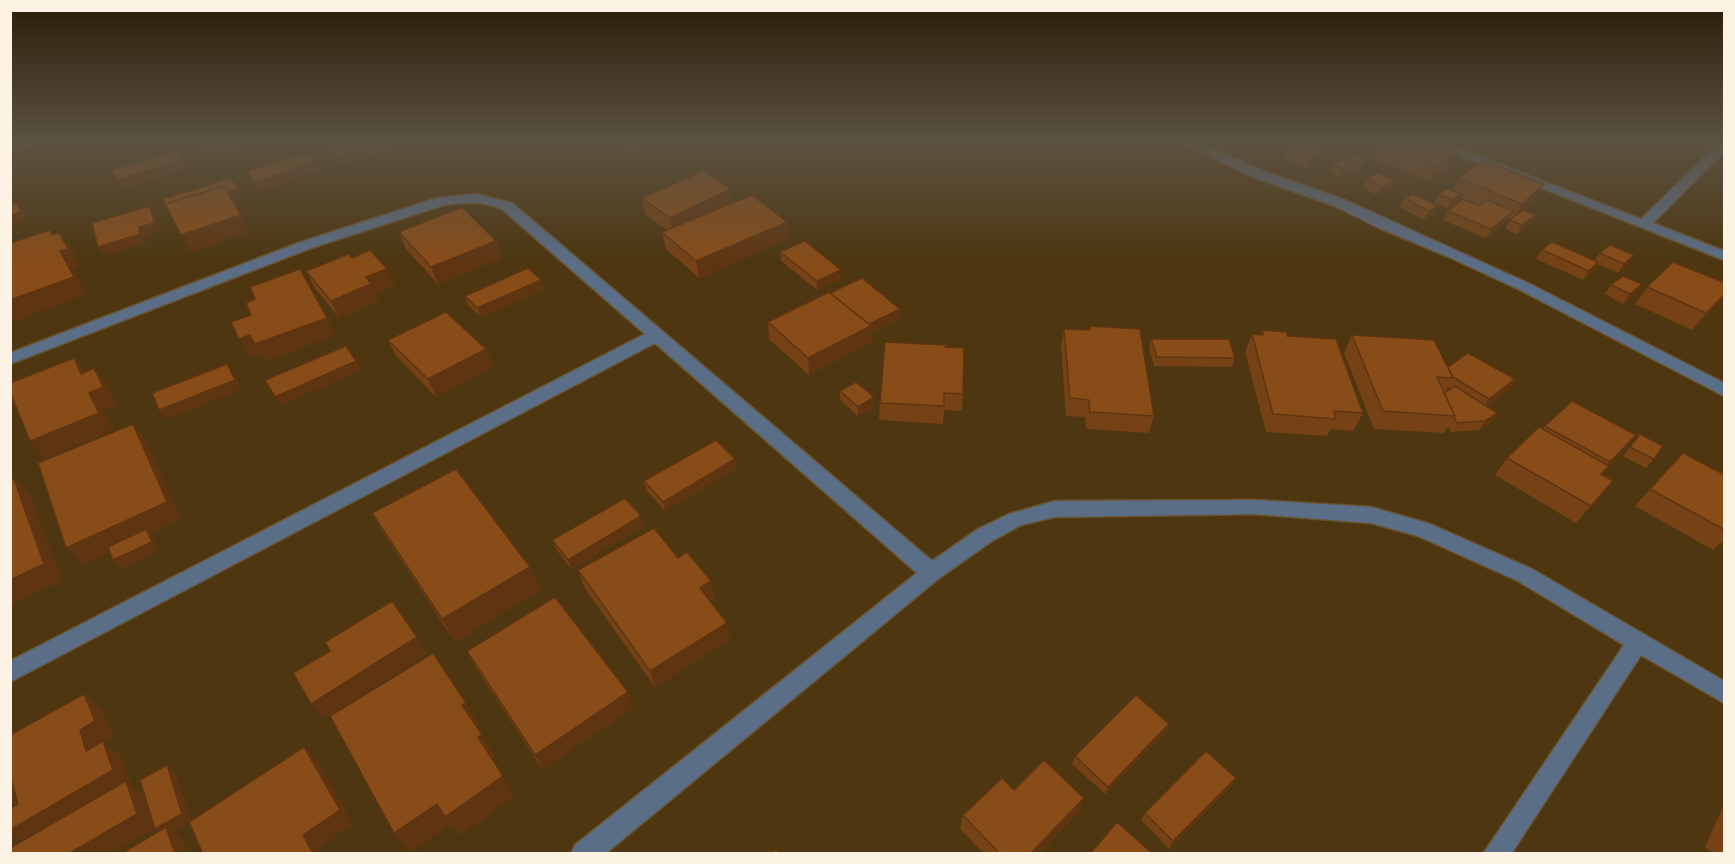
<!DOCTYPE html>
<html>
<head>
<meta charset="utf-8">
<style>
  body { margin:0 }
  #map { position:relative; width:1735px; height:864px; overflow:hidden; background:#4d3610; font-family:Inter,sans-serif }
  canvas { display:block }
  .frame { position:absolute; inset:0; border:12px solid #fcf3e5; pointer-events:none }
</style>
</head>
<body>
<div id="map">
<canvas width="1735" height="864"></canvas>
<div class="frame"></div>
</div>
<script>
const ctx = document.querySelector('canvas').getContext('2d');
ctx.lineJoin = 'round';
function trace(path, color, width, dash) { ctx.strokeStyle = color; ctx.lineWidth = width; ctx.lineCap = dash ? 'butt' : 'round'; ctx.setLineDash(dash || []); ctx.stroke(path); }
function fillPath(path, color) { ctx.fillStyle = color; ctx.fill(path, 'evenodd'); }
const minor = new Path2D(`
  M15,143H34L10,152V144Z
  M1182,143H1198L1266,172L1345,200L1530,284L1724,383V396L1520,290L1449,257L1379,228L1335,206L1256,178Z
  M1428,143H1444L1641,219L1719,143H1724V152L1653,223L1724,251V260Z
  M475,194L512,203L932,561L978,529L1009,514L1055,501L1255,500L1371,507L1430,524L1532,569L1724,681V703L1641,655L1511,854H1483L1624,645L1518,581L1418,536L1371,523L1255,514L1055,517L1021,525L992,541L938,579L605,854H571L575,845L917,573L655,343L10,682V661L645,334L502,209C483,201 464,202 444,205L311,248L10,364V353L301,242L437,198Z`);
const wall = new Path2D(`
  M617,143H654L628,152Z
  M1276,143H1315L1314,146L1310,149L1321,153L1317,162L1306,169L1284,159L1287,150L1290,149Z
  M1379,143H1434L1449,168L1429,182L1372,158Z
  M328,145H405L342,166L332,153Z
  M1355,154L1364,168L1356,173L1349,170L1348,172L1340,177L1330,172L1333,164L1346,161L1347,158Z
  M316,162L320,170L259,191L252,180L247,171Z
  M1366,178L1394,181L1390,190L1377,195L1362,187Z
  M1459,178L1534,201L1524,210L1531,224L1517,234L1505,229L1510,220L1508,219L1486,238L1443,220L1448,211L1462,200L1459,198L1457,203L1447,209L1434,203L1439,194L1453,191Z
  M642,198L732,203L787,222L788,239L699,278L666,249L662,232L667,230L646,215Z
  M1404,198L1438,206L1434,215L1424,220L1400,207Z
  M399,232L496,241L502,258L438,284L406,249Z
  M1542,250L1594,261L1600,253L1634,255L1628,264L1618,273L1598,264L1593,272L1583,280L1536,259Z
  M780,252L841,279L817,290L781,261Z
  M352,258L395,286L376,294L379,301L339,318L315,288L306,271Z
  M1725,283V295L1692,330L1635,304L1647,287Z
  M1611,285L1635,294L1623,304L1605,294Z
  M544,289L481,317L468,305L465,296Z
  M830,293L900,309V318L871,333V343L809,375L769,339L768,322Z
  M1090,326L1154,416L1149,433L1086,429L1085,417L1066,416L1061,346L1064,329L1089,330Z
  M1262,330L1287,336L1363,413L1353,431L1331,429L1327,436L1266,432L1245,352L1252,334L1261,335Z
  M1352,335L1448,367L1509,389L1486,406L1497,413L1491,422L1479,430L1451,432L1448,426L1444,433L1374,429L1344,353ZM1448,387L1451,389L1444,393Z
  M1151,339L1235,358L1232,367L1154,366L1149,348Z
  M388,340L486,349L493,366L436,397L397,357Z
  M945,347L963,394L962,411L944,410L943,424L879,420L880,403Z
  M840,391L874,397V406L858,416L840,400Z
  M1545,426L1636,435L1602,475L1613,481L1576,523L1495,475L1507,458L1543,429Z
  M1640,434L1654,459L1646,468L1623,456Z
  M737,468L665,511L646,490L644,481Z
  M1725,475V539L1713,550L1635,506L1650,489Z
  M372,513L540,590L455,642L386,537Z
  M641,516L644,526L571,569L556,549L552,540Z
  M678,558L715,598L710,601L730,639L655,687L584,587L578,570Z
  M467,651L633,707L543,770L476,668Z
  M1169,724L1165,732L1105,794L1072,764L1075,756Z
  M1236,778L1231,786L1169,849L1141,820L1145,813Z
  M1014,790L1079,812L1039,854H984L960,829L963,815Z
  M1725,802V854H1714L1705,847Z`);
const shadedWall = new Path2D(`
  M233,143H263L207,160L202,152Z
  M384,143H404L405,145L342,166L338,157Z
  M626,143H654L628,152Z
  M1309,143H1315L1314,146L1300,154L1303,146Z
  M1457,152L1449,168L1429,182L1437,166Z
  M1321,153L1317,162L1306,169L1309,160Z
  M1368,159L1364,168L1356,173L1359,164Z
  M184,160L189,168L122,189L116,180Z
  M316,162L320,170L259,191L255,182Z
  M1352,164L1348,172L1340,177L1344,168Z
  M1394,181L1390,190L1377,195L1381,187Z
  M1544,184L1534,201L1512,220L1522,204Z
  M238,189L243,198L174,220L169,211Z
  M731,189L733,206L673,235L670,218Z
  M1461,195L1457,203L1447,209L1452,200Z
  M17,203L24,212L27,221L10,226V216Z
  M149,206L155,215L160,231L144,236L146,243L104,256L98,247L139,227Z
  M1438,206L1434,215L1424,220L1429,211Z
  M1513,211L1508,220L1486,238L1491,229Z
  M241,215L250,232L192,252L181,235Z
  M1536,215L1531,224L1517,234L1522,225Z
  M787,222L788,239L699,278L696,261Z
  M50,230L62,247L59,233L72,250L80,266L73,269L87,294L16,321L10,314V300L52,235Z
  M496,241L502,258L438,284L431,267Z
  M1634,255L1628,264L1618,273L1624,264Z
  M1598,262L1593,272L1583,280L1589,271Z
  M387,269L395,286L376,294L379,301L339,318L331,301L366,277Z
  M841,270V279L817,290V281Z
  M541,280L544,289L481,317L477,308Z
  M1642,284L1635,294L1623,304L1630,294Z
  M1725,294V295L1718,304L1692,330L1706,313Z
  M900,309V318L871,333V343L809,375L808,358L866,326Z
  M327,318L336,335L265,362L260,353L250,357L239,339L250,335Z
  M486,349L493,366L436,397L428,379Z
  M74,358L88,376L94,368L108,386L117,405L103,411L113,430L45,459L30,441L81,374Z
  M356,361L361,370L280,406L275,397Z
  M227,364L233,373L241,390L166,419L159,410Z
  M1515,379L1509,389L1483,408L1489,399Z
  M874,397V406L858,416V407Z
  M1497,413L1491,422L1479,430L1485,421Z
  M133,424L146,441L181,519L150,534L153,538L159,551L122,569L113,560L148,535L83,565L66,548Z
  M1636,435L1622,453L1606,469L1609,466L1595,483L1586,491L1610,462Z
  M735,459L737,468L665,511L663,502Z
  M14,479L31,496L62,581L10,606Z
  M1613,481L1599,499L1576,523L1591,506Z
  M641,516L644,526L571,569L568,560Z
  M530,567L540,590L455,642L442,619Z
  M711,581L715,598L703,605L700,588Z
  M727,623L730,639L655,687L650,671Z
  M417,637L427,654L324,719L311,704Z
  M628,692L633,707L543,770L535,755Z
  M84,694L102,710L114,737L104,742L122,757L131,785L145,796L156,828L112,854H68L30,846L10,834V830L86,751L80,730Z
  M466,703L479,724L476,727L462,705Z
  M1169,724L1165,732L1105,794L1108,787Z
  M482,735L495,756L491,759L478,737Z
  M304,747L318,762L353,824L318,849L320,854H313L303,835Z
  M167,765L176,773L191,821L173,832L184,841L188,854H175L165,837L155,829Z
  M503,776L515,796L460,836L451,824L411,852L394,833L437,804Z
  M1236,778L1231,786L1169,849L1173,841Z
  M12,782L34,797L18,807L10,802V783Z
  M1084,798L1079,812L1039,854H1030Z`);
const building = new Path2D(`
  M197,143H233L202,152Z
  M335,143H384L338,157L328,145Z
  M1297,143H1309L1303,146L1321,153L1309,160L1287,150L1299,143Z
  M1381,143H1434L1457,152L1437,166Z
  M179,150L184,160L116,180L111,170Z
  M308,152L316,162L255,182L247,171Z
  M1355,154L1368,159L1359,164L1347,158Z
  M1342,159L1352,164L1344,168L1333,164Z
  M1482,160L1544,184L1522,204L1459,178Z
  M703,171L731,189L670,218L642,198Z
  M1378,173L1394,181L1381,187L1366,178Z
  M231,178L238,189L228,192L224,186L165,204L163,199Z
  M224,186L241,215L181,235L165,204Z
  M1448,188L1461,195L1452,200L1439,194Z
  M1413,194L1438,206L1429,211L1404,198Z
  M752,195L787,222L696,261L662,232Z
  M1463,199L1479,206L1487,200L1513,211L1491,229L1448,211Z
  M17,203L21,212L10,216V205Z
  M149,206L155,223L139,227L140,234L98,247L92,223Z
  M462,207L496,241L431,267L399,232Z
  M1523,210L1536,215L1522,225L1510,220Z
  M50,230L52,235L59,233L68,249L60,251L74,277L10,300V243Z
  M805,241L841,270L817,281L780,252Z
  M1552,242L1598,262L1589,271L1542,250Z
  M1610,245L1634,255L1624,264L1600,253Z
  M370,250L387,269L366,277L371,284L331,301L306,271L349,254L352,258Z
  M1673,262L1725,283V294L1706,313L1647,287Z
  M528,268L541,280L477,308L465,296Z
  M300,269L327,318L255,344L250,335L239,339L231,322L251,315L246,303L255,299L250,287Z
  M1623,276L1642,284L1630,294L1611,285Z
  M862,278L900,309L869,324L830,293Z
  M829,292L871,326L808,358L768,322Z
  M446,312L486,349L428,379L388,340Z
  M1090,326L1140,329L1154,416L1090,412L1089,400L1070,398L1064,329L1090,330Z
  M1262,330L1287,332V336L1336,339L1363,413L1334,411L1336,419L1273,414L1252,334L1263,335Z
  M1352,335L1434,340L1453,378L1437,377L1455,416L1383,411Z
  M1151,339H1229L1235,358L1157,357Z
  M885,342L946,345L945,347L964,348L963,394L944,393V406L880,403Z
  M346,346L356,361L275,397L265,380Z
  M1468,353L1515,379L1489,399L1453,377L1448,367Z
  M74,358L81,374L94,368L103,387L89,393L99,413L30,441L10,392V383Z
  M227,364L235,380L159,410L152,393Z
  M856,382L874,397L858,407L840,391Z
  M1455,386L1497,413L1485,421L1457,423L1454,417L1455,416L1444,393Z
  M1572,401L1636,435L1610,462L1545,426Z
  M133,424L167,502L66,548L38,463Z
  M1539,427L1609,466L1601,474L1613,481L1591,506L1507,458Z
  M1640,434L1663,446L1654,459L1630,447Z
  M716,440L735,459L663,502L644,481Z
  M1683,453L1725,475V530L1650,489Z
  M456,469L530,567L442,619L372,513Z
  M14,479L44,564L10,580V480Z
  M625,498L641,516L568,560L552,540Z
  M654,528L678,558L687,552L711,581L700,588L727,623L650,671L578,570Z
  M146,529L152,542L113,560L108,547Z
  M555,597L628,692L535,755L467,651Z
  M392,601L417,637L311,704L293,673L330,651L325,642Z
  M433,653L466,703L462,705L482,735L478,737L503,776L445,817L437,804L394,833L330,716Z
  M84,694L95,721L80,730L86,751L103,741L113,770L10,830V809L18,804L12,782L10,783V735Z
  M1136,695L1169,724L1108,787L1075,756Z
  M304,747L340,810L303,835L313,854H203L189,822Z
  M1206,751L1236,778L1173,841L1145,813Z
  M1044,760L1084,798L1030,854H1000L963,815L1002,778L1014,790Z
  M167,765L182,814L155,829L140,780Z
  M126,781L137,814L68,854H10V848Z
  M1117,822L1153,854H1090Z
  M166,827L175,854H121Z
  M776,849L780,854H771Z`);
trace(minor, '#695432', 3);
fillPath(minor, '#5b6e87');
fillPath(wall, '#754115');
fillPath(shadedWall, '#5f3511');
fillPath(building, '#884c18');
trace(building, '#5f3511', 1.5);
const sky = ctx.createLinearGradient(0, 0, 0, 264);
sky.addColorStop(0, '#2a1e09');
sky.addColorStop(0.54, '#5c5242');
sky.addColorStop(1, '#5c524200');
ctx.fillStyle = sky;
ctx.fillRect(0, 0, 1735, 264);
</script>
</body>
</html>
